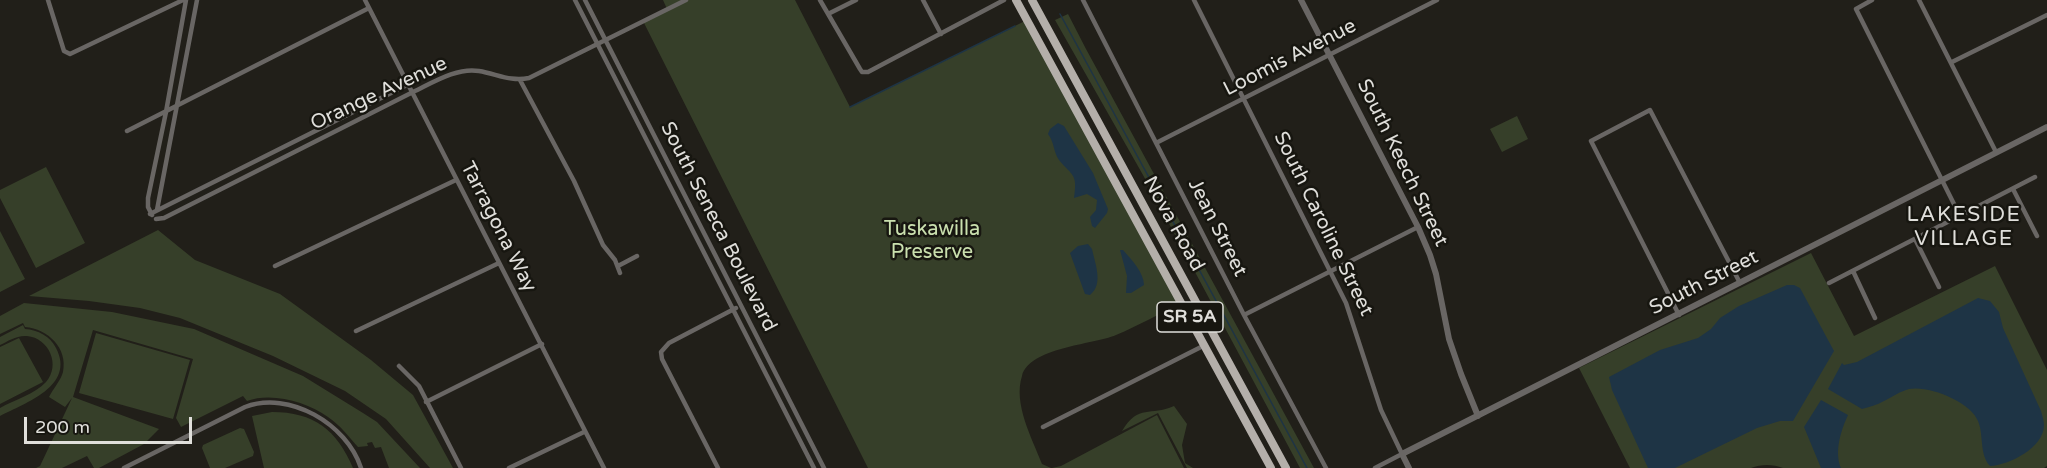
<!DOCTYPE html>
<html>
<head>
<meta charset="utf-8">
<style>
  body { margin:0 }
  #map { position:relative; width:2047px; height:468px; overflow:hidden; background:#211f19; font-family:"Varela Round",sans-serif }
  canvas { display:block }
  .scale { position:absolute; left:24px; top:417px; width:168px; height:27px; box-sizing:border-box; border:3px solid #e0dfdb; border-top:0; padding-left:8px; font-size:18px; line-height:21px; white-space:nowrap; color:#e0dfdb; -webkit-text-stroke:4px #171610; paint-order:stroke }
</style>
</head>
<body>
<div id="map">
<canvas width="2047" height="468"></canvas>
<div class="scale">200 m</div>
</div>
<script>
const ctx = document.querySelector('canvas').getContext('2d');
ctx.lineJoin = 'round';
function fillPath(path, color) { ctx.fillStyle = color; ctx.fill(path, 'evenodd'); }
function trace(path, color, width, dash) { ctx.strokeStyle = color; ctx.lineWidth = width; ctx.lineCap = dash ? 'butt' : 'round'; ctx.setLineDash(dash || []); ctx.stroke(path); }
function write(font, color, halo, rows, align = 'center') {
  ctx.font = font + ' "Varela Round",sans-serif'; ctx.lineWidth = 5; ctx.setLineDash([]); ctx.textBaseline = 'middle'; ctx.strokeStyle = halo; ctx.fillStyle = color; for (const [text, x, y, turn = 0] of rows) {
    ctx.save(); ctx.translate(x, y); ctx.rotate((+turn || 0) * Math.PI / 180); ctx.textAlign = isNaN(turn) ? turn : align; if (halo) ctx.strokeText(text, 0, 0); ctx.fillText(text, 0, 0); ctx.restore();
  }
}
const green = new Path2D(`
  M663,0H795L850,107L1027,20L1182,303C1160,313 1138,326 1116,335C1092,345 1030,347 1022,376C1013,404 1032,438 1042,464L1051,468H868L643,21L667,9Z
  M1068,14L1086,49L1314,468H1300L1143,175L1055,20Z
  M1517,116L1528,139L1502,152L1490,129Z
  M46,167L85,243L36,268L0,198V190Z
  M158,230L195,260L280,294L371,360L413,395L453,468H430L386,419L345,391L273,356L180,318L140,308L89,301L29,296Z
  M0,231L25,279L0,292Z
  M1811,253L1854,336L1995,266L2047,370V466L2044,468H1783C1773,464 1761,464 1751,468H1630L1579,368Z
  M24,303L112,312L194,329L303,376L363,413L377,422L420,468H389L381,447L375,448L372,442L367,443L368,446L358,447C349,437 340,425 328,417C307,402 272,392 247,401L243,396L181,427L176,418L193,359L93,330L73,397L159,429L144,444L99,468H94L87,456L62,468H36L40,466L72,398L65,407L49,397C53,389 61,380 63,372C68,348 48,329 25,327L23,323L0,334V316Z
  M23,325L25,329C38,330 50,336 56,348C76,386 25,403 0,416V408C14,400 35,394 46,382C61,365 49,338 27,336C17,335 8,341 0,345V337Z
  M96,333L190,360L173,419L79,393Z
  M19,338L43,382L0,404V347Z
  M1174,406L1187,424L1182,445L1185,463L1193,468H1187L1158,413L1122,431C1139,403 1150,417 1174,406Z
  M272,412C314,412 337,430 353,468H264L252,416Z
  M1157,415L1184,468H1052L1061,466Z
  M240,428L244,429L254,452L253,456L225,468H210L202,448L203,445Z`);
const water = new Path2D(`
  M1058,123L1064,126L1093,173L1108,209L1107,213L1095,228L1092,226L1090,217L1096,210L1097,200L1087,194L1074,198C1078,173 1072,176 1059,160C1053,151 1055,144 1048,134L1050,129Z
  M1088,244L1092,249C1095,264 1104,284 1090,295L1085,294L1070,253L1078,246Z
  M1120,250H1123C1132,260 1144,273 1144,285L1131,293H1126L1127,276Z
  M1787,285H1794L1800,288L1834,351L1793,421H1780L1757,428L1675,468H1648L1612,390L1609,377L1660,350L1698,338L1711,329L1720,318L1739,306Z
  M1978,298L1990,301L1999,312L2003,328L2041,411C2042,415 2044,421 2044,425C2044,448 2009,465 1990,466C1979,454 1984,435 1978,421C1971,402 1929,385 1909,389C1901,391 1892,397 1884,401C1877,405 1869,407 1862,409L1828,389L1842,363L1844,365L1857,362Z
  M1821,400L1848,415C1841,430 1834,452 1841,468H1821L1804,427Z`);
const stream = new Path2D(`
  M1060,14L1307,468
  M850,107L1015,26`);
const minor = new Path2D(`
  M48,0L64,51L70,54L183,0
  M365,0L604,468
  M575,0L814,468
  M585,0L824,468
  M820,0L860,69L862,72H868L1004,0
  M923,0L941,34
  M1083,0L1244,315L1326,468
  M1194,0L1346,303L1381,410L1402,454L1375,468
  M1872,0L1856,9L1960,216
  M1919,0L1996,152
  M828,14L856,0
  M1952,62L2047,15
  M520,80L574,181L603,245L615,260L620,273
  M127,131L369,8
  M1156,143L1437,0
  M2013,189L2037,236
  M157,210L197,0
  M150,214L409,84
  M152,215L148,207V198L166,112L186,0
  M156,219L164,218L413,92C432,83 457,67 479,71C497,74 511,82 529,78L686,0
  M1915,239L1939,287
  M275,266L456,180
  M618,266L637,256
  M1853,271L1875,318
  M1829,283L2035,177
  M1244,315L1418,227
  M1679,315L1591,141L1650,110L1740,283
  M356,331L499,263
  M399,366L419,386L461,468
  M426,402L542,344
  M1043,427L1205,345
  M124,468L245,407C289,390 347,424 361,468
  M509,468L584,432
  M718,468L662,359L661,352L669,343L736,308`);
const tertiary = new Path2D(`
  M1301,0L1418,227L1430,255L1436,274L1449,339L1461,374L1478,416
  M1409,468L1402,454L2047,127`);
const primary = new Path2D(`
  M1016,0L1271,468
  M1032,0L1286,468`);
const shields = [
  [1190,317,66]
];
const shieldNames = [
  ["SR 5A",1190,317]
];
const streetNames = [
  ["Loomis Avenue",1290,58,-27],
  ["Orange Avenue",379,94,-25],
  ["South Keech Street",1402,163,64],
  ["Nova Road",1173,224,61],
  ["South Caroline Street",1323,224,64],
  ["Tarragona Way",498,227,63],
  ["South Seneca Boulevard",718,227,63],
  ["Jean Street",1217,228,63],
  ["South Street",1704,283,-27]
];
const parkNames = [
  ["Tuskawilla",932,230],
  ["Preserve",932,253]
];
const neighbourhoodNames = [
  ["LAKESIDE",1964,215],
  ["VILLAGE",1964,239]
];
fillPath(green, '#363f29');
fillPath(water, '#1e3445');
trace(stream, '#1e3445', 1.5);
trace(minor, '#696664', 4.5);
trace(tertiary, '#696664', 6);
trace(primary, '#b4afaa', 8);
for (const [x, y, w] of shields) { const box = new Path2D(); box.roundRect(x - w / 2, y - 15, w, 30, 4.5); ctx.fillStyle = '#171610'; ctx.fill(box); trace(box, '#e0dfdb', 1.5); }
write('bold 18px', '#e0dfdb', null, shieldNames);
write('20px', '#e0dfdb', '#171610', streetNames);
write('20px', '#cae0ae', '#171610', parkNames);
ctx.letterSpacing = '1.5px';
write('21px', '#e0dfdb', '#171610', neighbourhoodNames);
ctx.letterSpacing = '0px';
</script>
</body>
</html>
